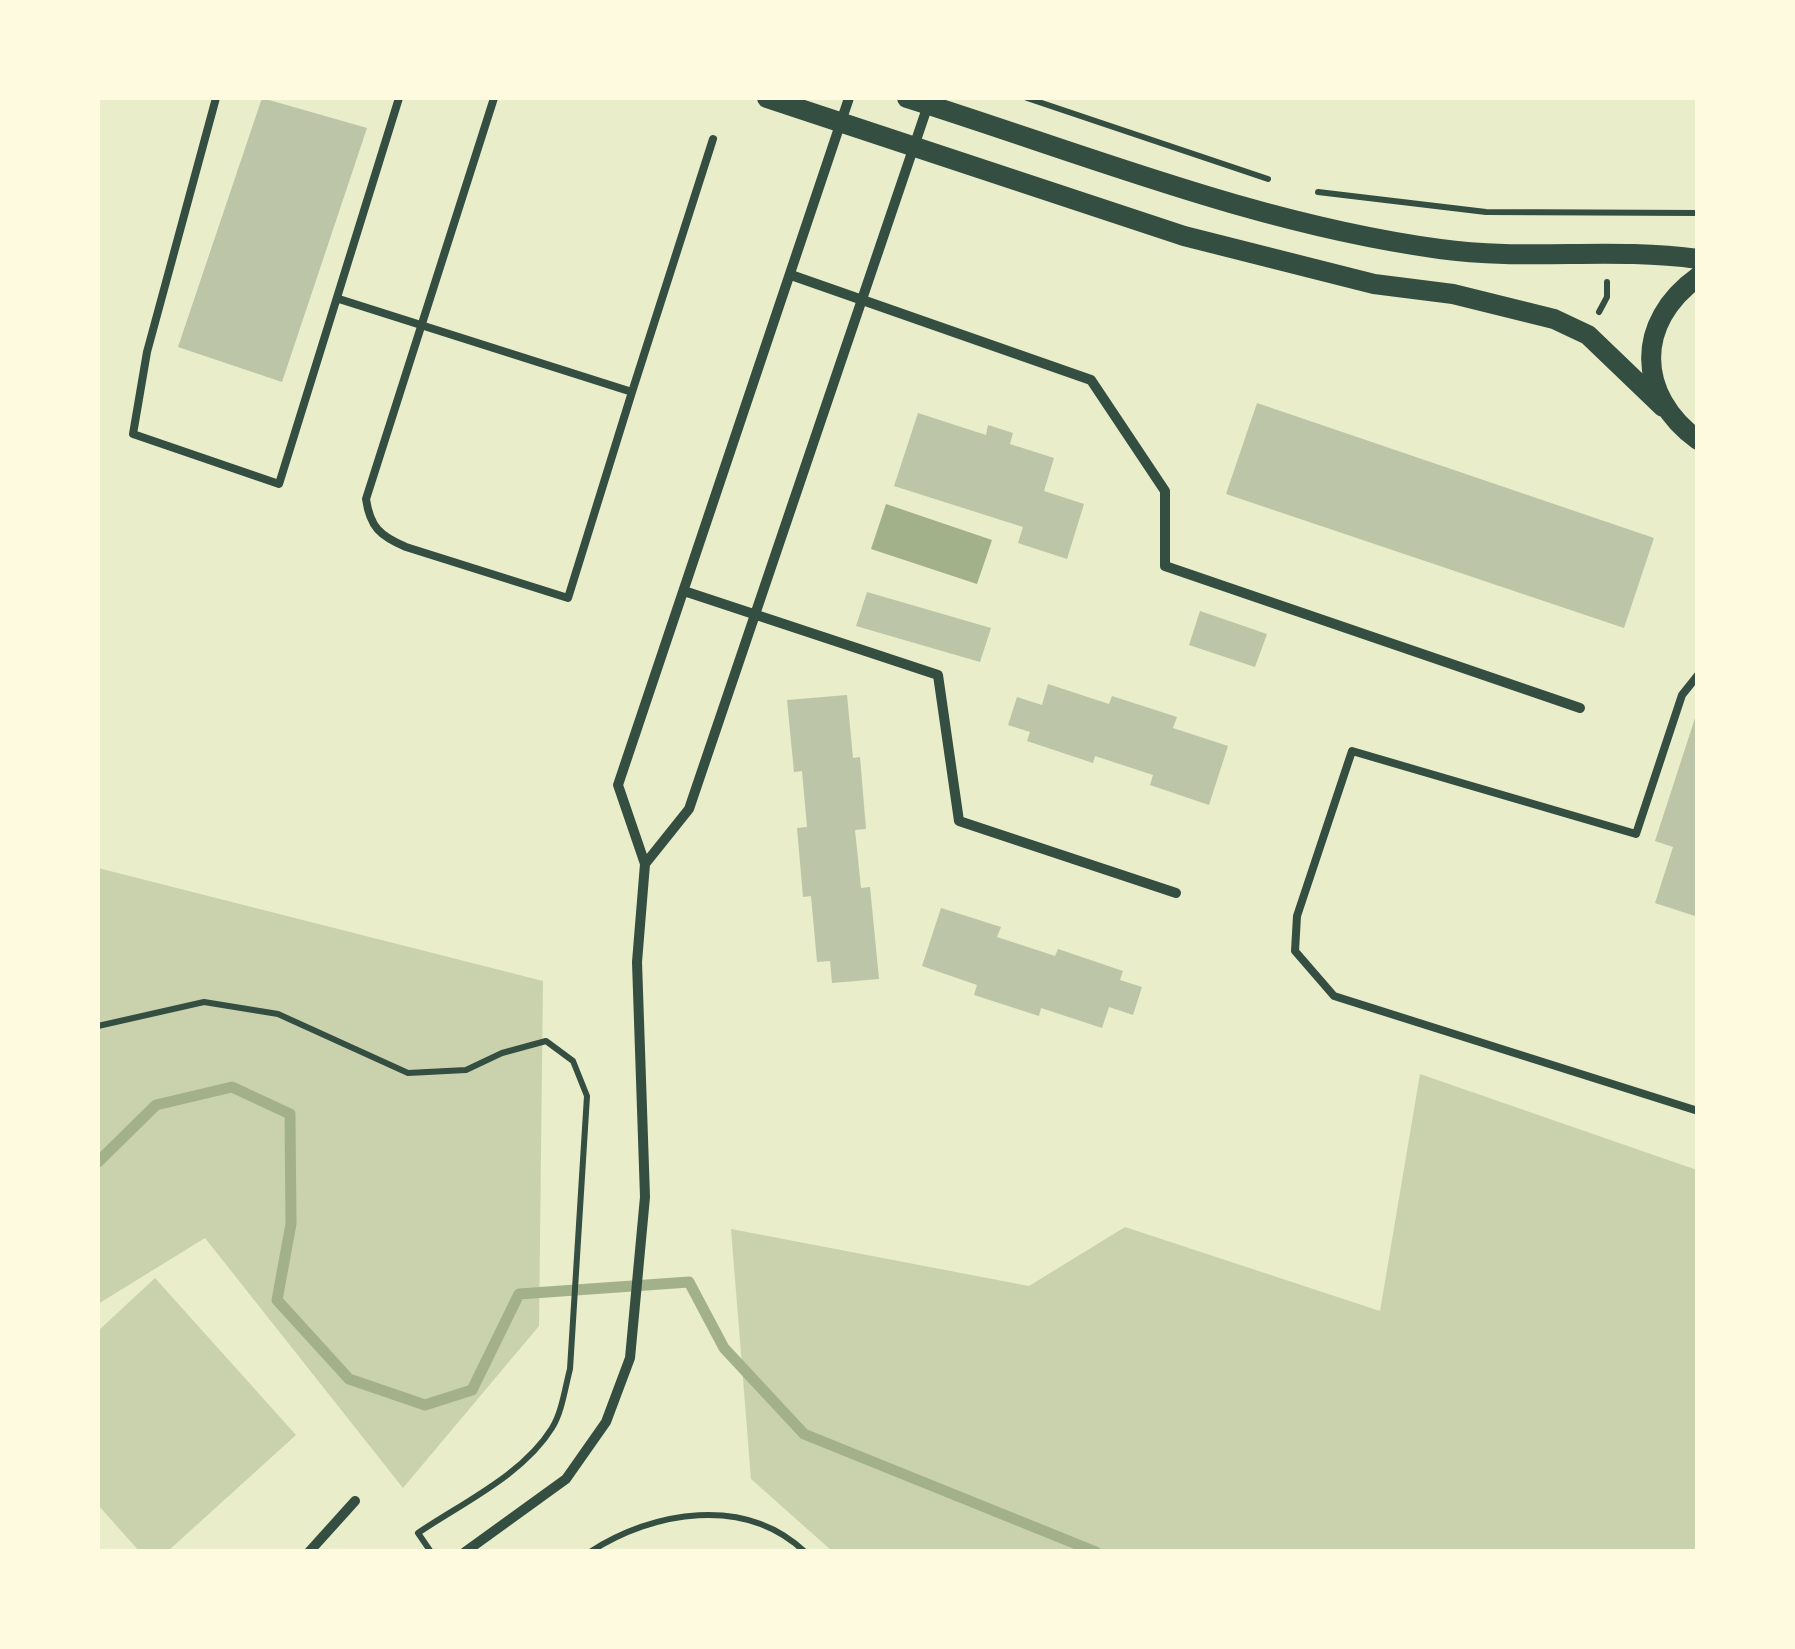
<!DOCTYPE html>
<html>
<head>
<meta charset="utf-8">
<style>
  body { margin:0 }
  #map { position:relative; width:1795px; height:1649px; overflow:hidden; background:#e9edc9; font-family:"Fira Sans Condensed",sans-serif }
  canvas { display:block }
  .frame { position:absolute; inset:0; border:100px solid #fefae0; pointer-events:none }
</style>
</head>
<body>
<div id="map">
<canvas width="1795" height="1649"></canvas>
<div class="frame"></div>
</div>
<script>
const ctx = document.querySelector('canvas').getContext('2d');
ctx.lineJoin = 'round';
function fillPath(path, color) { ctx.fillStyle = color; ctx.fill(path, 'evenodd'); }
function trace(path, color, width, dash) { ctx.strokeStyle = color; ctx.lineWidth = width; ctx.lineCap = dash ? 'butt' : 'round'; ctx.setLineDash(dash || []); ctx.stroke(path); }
const green = new Path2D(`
  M98,868L543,981L539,1326L403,1488L205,1238L98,1304Z
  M1420,1074L1697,1170V1551H832L751,1479L731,1229L1029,1286L1125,1227L1380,1311Z
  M155,1278L296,1435L168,1551H139L98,1505V1331Z`);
const water = new Path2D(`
  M886,504L992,540L977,584L871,549Z`);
const stream = new Path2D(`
  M98,1162L156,1105L232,1087L290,1114L291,1224L277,1300L349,1379L425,1405L472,1390L519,1294L689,1282L724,1348L804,1434L1096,1552`);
const building = new Path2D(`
  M262,98L367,128L282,382L178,347Z
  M1257,403L1654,538L1624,628L1226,494Z
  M918,413L986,435L988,425L1013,433L1010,444L1054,458L1044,491L1084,504L1067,559L1018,543L1023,527L894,486Z
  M867,592L991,628L980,662L856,626Z
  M1200,611L1267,634L1255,667L1189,645Z
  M1048,684L1109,704L1112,696L1177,717L1173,728L1228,746L1209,805L1150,785L1153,775L1095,756L1093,763L1027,741L1030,732L1008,725L1017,697L1042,705Z
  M847,695L853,758L860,757L866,829L855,830L861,888L870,887L879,979L832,983L830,961L817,962L811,896L803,897L797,828L807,827L802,771L794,772L787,700Z
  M1697,712H1698V917L1655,903L1673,847L1655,841Z
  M941,908L1001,927L997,937L1055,956L1058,949L1123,971L1120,980L1142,987L1133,1015L1109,1007L1102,1028L1041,1008L1039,1016L974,995L977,985L922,966Z`);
const path = new Path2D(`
  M1027,98L1268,179
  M1318,192L1486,212L1698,213
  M1599,312L1607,297V282
  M98,1026L204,1002L278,1014L408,1073L466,1070L502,1053L546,1041L573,1061L587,1096L570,1369C565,1388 562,1412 552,1428C523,1475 462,1503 418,1533L431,1552
  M590,1552C653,1511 745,1495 805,1552`);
const service = new Path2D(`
  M216,98L147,352L133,434L279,484L399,98
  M494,98L366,499C370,527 380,536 406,547L568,598L632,392
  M339,299L632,392L713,139
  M1698,675L1682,695L1636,834L1352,751L1297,916L1295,951L1334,996L1698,1111`);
const minor = new Path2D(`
  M791,275L1091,380L1165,491V566L1580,708
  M684,591L938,675L959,821L1176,893
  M645,864L689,809L928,105
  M309,1552L355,1501
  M465,1552L566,1479L606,1422L630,1358L645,1197L637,962L645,864L618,785L849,98`);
const secondary = new Path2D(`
  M767,98L1184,236L1374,284L1453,294L1554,319L1588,335L1663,407
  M907,98C1082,153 1256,224 1440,249C1525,261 1613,247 1698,259
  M1698,277C1635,322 1636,395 1698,440`);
fillPath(green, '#cad2ad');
fillPath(water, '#a3b18a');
trace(stream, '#a3b18a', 11);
fillPath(building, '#bcc5a7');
trace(path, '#344e41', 6);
trace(service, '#344e41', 8);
trace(minor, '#344e41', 10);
trace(secondary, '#344e41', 20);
</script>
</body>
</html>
